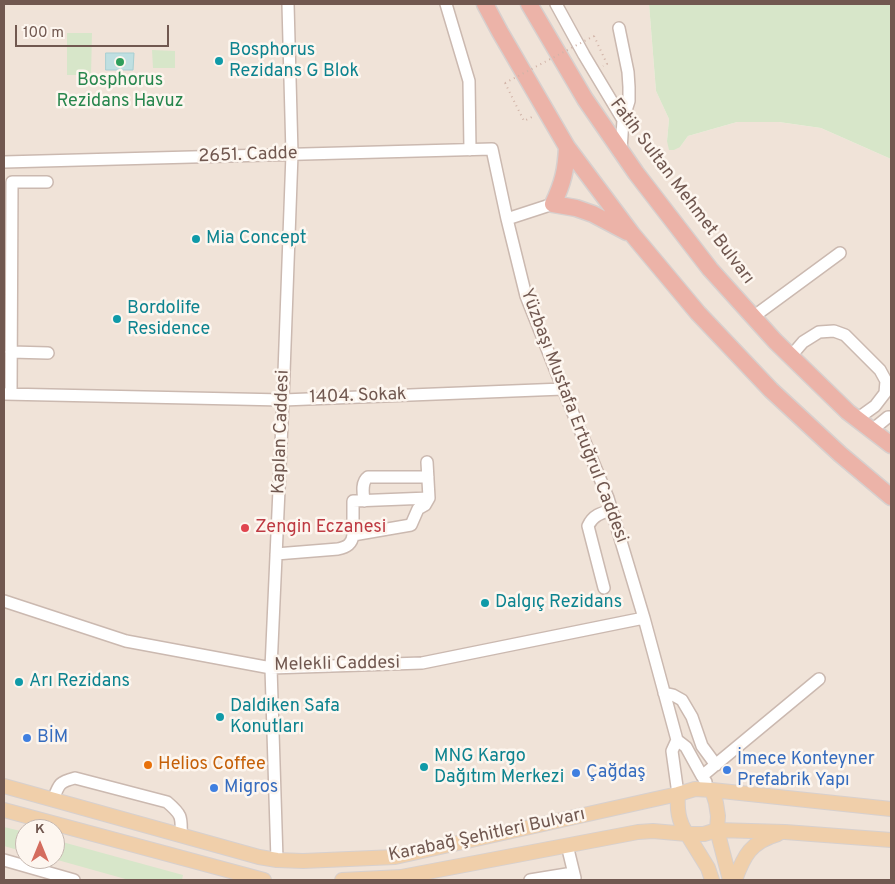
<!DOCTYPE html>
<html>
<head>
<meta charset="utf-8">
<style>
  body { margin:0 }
  #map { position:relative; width:895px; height:884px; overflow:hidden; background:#faf2e9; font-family:Overpass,sans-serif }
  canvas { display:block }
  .frame { position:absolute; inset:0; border:5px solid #715850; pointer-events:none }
  .north { position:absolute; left:15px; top:819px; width:50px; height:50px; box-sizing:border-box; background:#fdf6ef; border:1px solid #c5b7af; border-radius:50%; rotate:0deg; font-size:14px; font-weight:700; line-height:20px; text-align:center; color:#715850 }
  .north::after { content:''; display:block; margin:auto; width:18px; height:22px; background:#d46d5e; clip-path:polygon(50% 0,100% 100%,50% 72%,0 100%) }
  .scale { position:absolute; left:15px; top:25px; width:154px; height:22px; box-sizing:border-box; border:2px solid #715850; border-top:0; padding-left:6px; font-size:15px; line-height:18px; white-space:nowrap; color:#715850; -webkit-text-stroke:4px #fdf6ef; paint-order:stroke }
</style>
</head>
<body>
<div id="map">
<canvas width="895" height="884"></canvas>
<div class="frame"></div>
<div class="north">K</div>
<div class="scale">100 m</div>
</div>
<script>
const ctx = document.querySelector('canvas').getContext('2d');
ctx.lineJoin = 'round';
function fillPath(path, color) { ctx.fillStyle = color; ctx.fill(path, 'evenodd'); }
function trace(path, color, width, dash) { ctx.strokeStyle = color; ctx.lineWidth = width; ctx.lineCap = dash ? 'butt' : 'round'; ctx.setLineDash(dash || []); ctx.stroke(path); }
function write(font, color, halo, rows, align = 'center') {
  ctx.font = font + ' Overpass,sans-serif'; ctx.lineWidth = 5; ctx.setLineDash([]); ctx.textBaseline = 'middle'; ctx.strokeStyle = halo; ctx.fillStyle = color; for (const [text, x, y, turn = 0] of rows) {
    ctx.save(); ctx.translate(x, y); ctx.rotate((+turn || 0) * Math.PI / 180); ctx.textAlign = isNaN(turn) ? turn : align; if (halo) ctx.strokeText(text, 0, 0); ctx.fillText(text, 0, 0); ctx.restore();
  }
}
const residential = new Path2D(`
  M4,4H649L656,91L669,119L667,141L680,147L688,136L737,122H779L821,128L891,159V880H4ZM25,829H55V859H25Z`);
const green = new Path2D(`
  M649,4H891V159L821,128L779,122H737L688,136L680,147L674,150H669L667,141L669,119L656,91Z
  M67,33H92L91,75H67Z
  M152,50L175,51V68H153Z
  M4,827L25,832V852L4,846Z
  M55,840L183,875L182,880H129L54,859H55Z`);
const water = new Path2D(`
  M106,53H134L133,70H106Z`);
const path = new Path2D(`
  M594,36L607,64L603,66
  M505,83L524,121L534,116`);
const minor = new Path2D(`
  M446,4L469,81L470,150
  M556,4L584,55L623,120
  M619,28L628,72L629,87V101L623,120L621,150
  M4,162L492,149L507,219L526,296L563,389L608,498L644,618L677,740
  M507,219L553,204
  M753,317L840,253
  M11,352L48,353
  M791,356L803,342L819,332L834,331L845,335L880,370L886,381L885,393L875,406L857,419
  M4,394L283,400L563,389
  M11,394L12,182H47
  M872,430L888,417H891
  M364,501C363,493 361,482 368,477H428
  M353,535L411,525L418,509L425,505L429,498L427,462
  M276,554L338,549C347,547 352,544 353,535V501L429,498
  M604,588L588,526C593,515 601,513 612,510
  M4,601L126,641L271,668L422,663L644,618
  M664,693L673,695L682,700L692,717L702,746L716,765
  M702,776L819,679
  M678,794L672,751L677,740L686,747L702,776L706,782
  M53,800C59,784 59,782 75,778L167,802C181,814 182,816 181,835
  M567,845L575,878
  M4,860L74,880
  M277,860L271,668L283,400L292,154L288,4
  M530,880L573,873`);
const major = new Path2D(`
  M4,786L259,857L277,860L303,861L395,857L678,794L695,789L712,790L716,803L718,816L717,830L730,880
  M712,790L891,809
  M678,794C677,809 678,821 687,834H704L717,830L785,832L891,840
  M4,810L264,880
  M342,880L401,877L638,832L653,831L687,834L708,868L712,880
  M735,880C744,855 751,842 778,834`);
const highway = new Path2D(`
  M485,4L500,32L567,147L632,234L698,313L771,390L840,454L891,497
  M529,4L585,99L636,173L710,269L775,341L848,412L891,445
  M567,147C566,170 563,183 553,204L576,208L593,214L627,232`);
const pathBridge = new Path2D(`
  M505,83L594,36`);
const markers = [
  [219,61,5,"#0f9aa8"],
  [120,62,5,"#2e9e5b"],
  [196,239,5,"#0f9aa8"],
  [117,319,5,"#0f9aa8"],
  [245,528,5,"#e0444e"],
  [485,603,5,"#0f9aa8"],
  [19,682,5,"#0f9aa8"],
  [220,717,5,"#0f9aa8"],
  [27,738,5,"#3f7fe0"],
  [148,765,5,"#e8710a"],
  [424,767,5,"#0f9aa8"],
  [727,770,5,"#3f7fe0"],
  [576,773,5,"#3f7fe0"],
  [214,788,5,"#3f7fe0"]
];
const cultureNames = [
  ["Bosphorus",229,51],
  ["Rezidans G Blok",229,72],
  ["Mia Concept",206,239],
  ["Bordolife",127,309],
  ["Residence",127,330],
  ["Dalgıç Rezidans",495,603],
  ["Arı Rezidans",29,682],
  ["Daldiken Safa",230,707],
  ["Konutları",230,728],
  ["MNG Kargo",434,757],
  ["Dağıtım Merkezi",434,778]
];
const leisureNames = [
  ["Bosphorus",120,81],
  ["Rezidans Havuz",120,102]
];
const streetNames = [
  ["2651. Cadde",248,156,-2],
  ["Fatih Sultan Mehmet Bulvarı",681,192,53],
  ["1404. Sokak",358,397,-2],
  ["Yüzbaşı Mustafa Ertuğrul Caddesi",573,416,69],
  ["Kaplan Caddesi",282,432,-88],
  ["Melekli Caddesi",337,665,-1],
  ["Karabağ Şehitleri Bulvarı",487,836,-12]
];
const healthNames = [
  ["Zengin Eczanesi",255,528]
];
const shopNames = [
  ["BİM",37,738],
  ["İmece Konteyner",737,760],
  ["Prefabrik Yapı",737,781],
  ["Çağdaş",586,773],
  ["Migros",224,788]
];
const foodNames = [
  ["Helios Coffee",158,765]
];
fillPath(residential, '#f0e3d8');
fillPath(green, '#d7e6c9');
fillPath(water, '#bfdfe1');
trace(water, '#a7cfd2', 1);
trace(minor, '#cbb9b0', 14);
trace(major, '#d7d0ce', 16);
trace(highway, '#d7d0ce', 19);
trace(path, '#d1b3a7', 2, [1, 4]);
trace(minor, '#fff', 11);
trace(major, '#f0cfaa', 14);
trace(highway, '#ecb3a8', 16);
trace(pathBridge, '#d1b3a7', 2, [1, 4]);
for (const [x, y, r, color] of markers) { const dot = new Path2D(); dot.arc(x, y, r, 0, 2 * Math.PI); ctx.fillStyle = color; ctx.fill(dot); trace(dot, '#fdf6ef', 2); }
write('18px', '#0d838f', '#fdf6ef', cultureNames, 'left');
write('18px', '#27864d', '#fdf6ef', leisureNames);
write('18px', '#715850', '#fdf6ef', streetNames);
write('18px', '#be3a42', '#fdf6ef', healthNames, 'left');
write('18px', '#366cbe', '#fdf6ef', shopNames, 'left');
write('18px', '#c56008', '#fdf6ef', foodNames, 'left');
</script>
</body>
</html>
